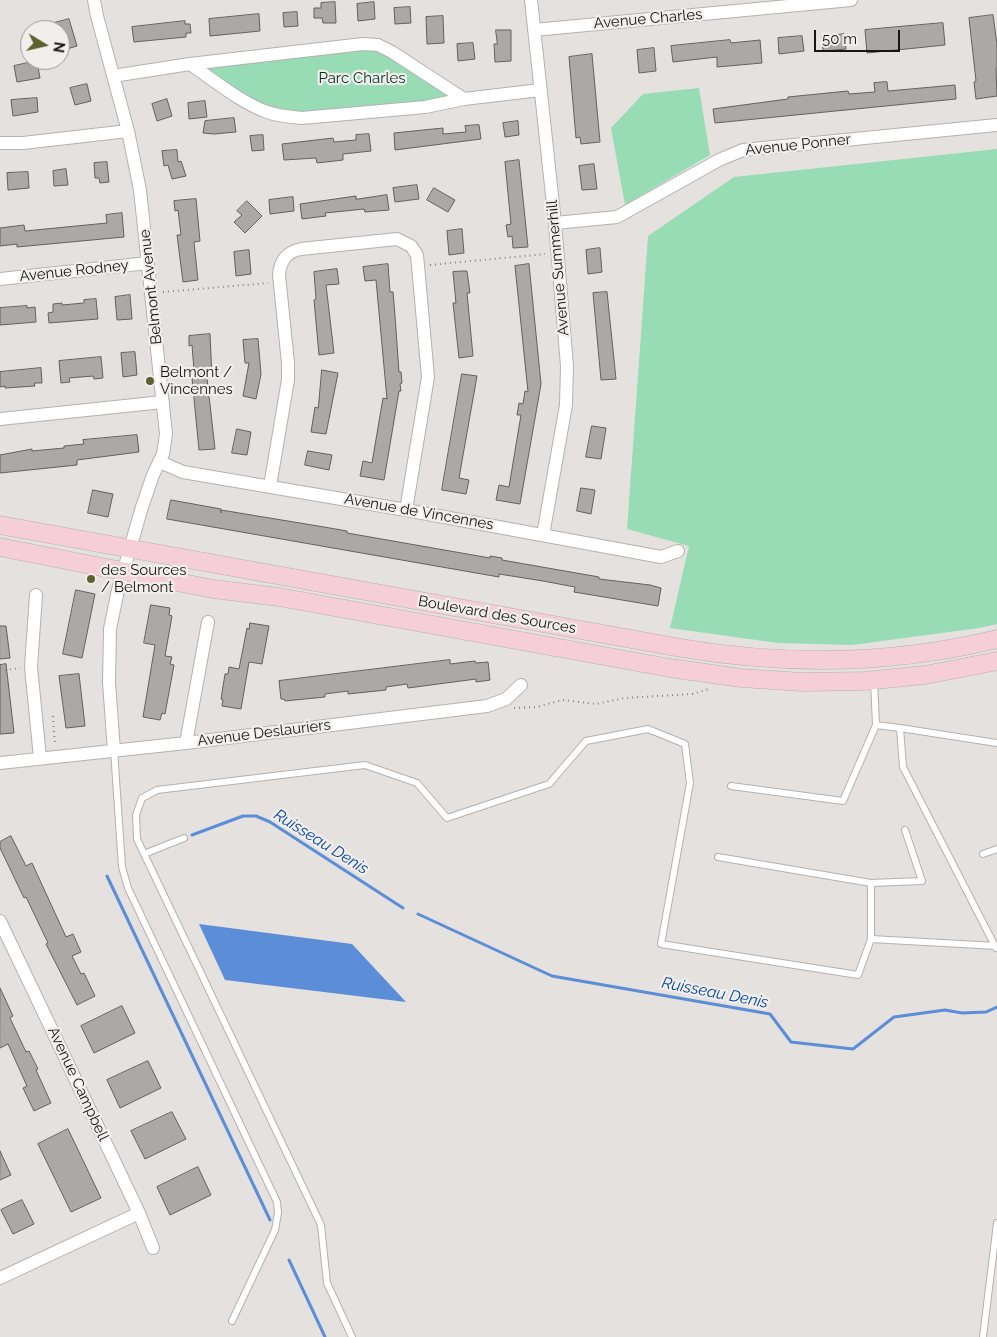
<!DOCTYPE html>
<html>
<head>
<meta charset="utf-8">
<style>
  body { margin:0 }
  #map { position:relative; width:997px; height:1337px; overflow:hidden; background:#e4e1df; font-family:Raleway,sans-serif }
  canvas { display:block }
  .north { position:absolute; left:20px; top:20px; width:50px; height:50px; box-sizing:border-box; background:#f1eeec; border:1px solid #9a9896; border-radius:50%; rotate:99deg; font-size:14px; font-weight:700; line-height:20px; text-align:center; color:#171616 }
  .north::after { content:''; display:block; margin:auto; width:18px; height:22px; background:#5c612e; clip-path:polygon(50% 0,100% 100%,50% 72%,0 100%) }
  .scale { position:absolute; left:814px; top:30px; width:86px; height:22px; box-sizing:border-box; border:2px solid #171616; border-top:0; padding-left:6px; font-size:15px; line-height:18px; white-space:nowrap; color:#171616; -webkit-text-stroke:4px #f1eeec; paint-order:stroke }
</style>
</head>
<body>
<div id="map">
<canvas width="997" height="1337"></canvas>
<div class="north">N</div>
<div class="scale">50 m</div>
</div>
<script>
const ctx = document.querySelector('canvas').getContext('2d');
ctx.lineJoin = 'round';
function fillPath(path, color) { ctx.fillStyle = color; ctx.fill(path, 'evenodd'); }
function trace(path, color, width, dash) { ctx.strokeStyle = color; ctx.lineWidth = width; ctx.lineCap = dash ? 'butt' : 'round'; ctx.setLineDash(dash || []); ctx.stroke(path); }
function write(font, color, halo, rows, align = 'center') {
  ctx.font = font + ' Raleway,sans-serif'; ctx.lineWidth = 4.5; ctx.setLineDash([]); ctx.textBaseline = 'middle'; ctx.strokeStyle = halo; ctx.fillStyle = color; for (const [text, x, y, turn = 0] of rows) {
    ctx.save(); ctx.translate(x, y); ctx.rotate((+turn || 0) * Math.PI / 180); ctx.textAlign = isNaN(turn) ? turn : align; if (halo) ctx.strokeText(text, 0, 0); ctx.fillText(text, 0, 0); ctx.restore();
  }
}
const green = new Path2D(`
  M378,45L464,99L284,116L190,64Z
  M699,88L710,155L625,205L611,128L643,94Z
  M997,149V624L979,628L852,645L778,643L670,628L689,546L627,529L648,236L734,177Z`);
const water = new Path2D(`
  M199,924L352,944L406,1002L225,980Z`);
const stream = new Path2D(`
  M192,835L243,816H256L270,822L403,908
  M107,876L270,1220
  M418,914L552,976L770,1014L791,1042L853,1049L894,1017L945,1010L962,1013L986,1012L997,1007
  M289,1260L325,1337`);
const building = new Path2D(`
  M335,2L336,23H323L322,18H314V8H321V3Z
  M374,2L375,19L358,21L357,4Z
  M410,7L411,23L395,24L394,8Z
  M297,12L298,26L284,27L283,13Z
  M259,14L260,31L210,36L209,19Z
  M993,15L997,44V68H996L997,96L976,99L974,82L976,81L969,18Z
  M443,16L444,43L427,44L426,17Z
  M69,19L77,46L60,51V30H41L40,27Z
  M185,21V24H190L191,33H186V37L134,42L132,27Z
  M943,23L945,45L867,53L865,30Z
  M496,30H511V61L495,62L494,44H497Z
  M844,34L846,49L823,51L822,37Z
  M802,36L804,51L779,54L778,38Z
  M730,40L731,43L760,40L762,63L717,67V57L673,62L671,46Z
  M473,43L475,59L458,61L457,44Z
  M654,48L656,71L639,73L637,50Z
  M592,54L600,142L581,144L580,137L576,138L569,57Z
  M37,61L40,78L17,82L14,66Z
  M887,82L888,91L955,85L956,99L715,123L713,109L788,99V97L848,91L849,94L875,92L874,83Z
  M87,84L91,101L75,105L70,88Z
  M37,98L38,112L13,116L11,100Z
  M167,99L172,116L157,121L152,104Z
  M205,101L207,117L189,119L188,103Z
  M234,118L236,132L214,134L203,133L205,121Z
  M518,121L519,135L505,137L503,123Z
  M479,125L481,139L395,150L394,133L443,128V134L466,132L465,126Z
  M369,134L371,151L343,154V160L317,163L316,158L284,160L282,144L333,138L334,142L356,140V135Z
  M263,135L264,150L252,151L250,136Z
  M177,150L178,162L181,161L186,176L172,179L168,165L164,166L162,151Z
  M519,160L528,247L513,248L512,236L508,237L506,225L511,224L505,162Z
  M107,162L109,182L100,183L99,178H95L94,163Z
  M594,164L597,189L582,190L579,166Z
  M66,169L68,185L54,186L53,171Z
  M28,172L29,188L8,190L7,173Z
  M417,185L419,199L395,202L393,188Z
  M434,188L455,200L448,212L427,200Z
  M387,195L389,210L365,212L364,209L325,213L326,216L302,219L300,204L356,196V199Z
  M293,197L294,211L270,214L269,200Z
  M196,199L200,241L194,242L198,280L183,282L177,235H181L178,210L175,211L174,201Z
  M247,201L262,216L245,233L234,222L242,215L237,211Z
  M122,213L124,237L17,247V244L0,246V228L24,225L25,231L107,223L106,215Z
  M462,229L464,253L449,255L447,231Z
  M600,248L602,272L588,274L586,250Z
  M249,250L251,274L236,276L234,252Z
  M388,264L390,292H393L395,316L399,372H401L402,383L400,384L401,391H399L384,480L360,476L363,461L372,463L383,398L387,399L376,280L365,281L363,267Z
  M529,264L541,384L520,504L496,500L499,485L509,487L521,415H517L519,403L523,404L525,391L528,392L515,266Z
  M337,269L339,284L326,285L334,353L319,355L314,300L316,299L314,272Z
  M463,271H467L470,293H467L473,356L459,358L453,303H456L453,272Z
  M607,292L616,379L601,380L593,293Z
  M130,295L132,319L117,320L115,297Z
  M96,299L98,319L49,323L48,313L53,312V304L62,303V305L84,303V300Z
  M27,306V308L35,307L36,322L0,325V308Z
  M210,334L212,377L207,378L215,449L199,450L192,378L191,379L190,370H194L192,345L189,346V336Z
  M258,339L261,374L256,399L243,396L249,363H245L243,340Z
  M135,352L137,375L123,377L121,353Z
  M101,357L103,378L94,379L93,376L69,378L70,382L61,383L59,361Z
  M41,368L42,383H34L35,386L5,388V386L0,387V372Z
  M322,370L338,373L326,434L311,432L315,407L318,408Z
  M462,374L477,376L459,478L469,480L466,494L442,490Z
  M592,426L606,428L601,459L586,457Z
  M237,429L251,432L247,455L232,453Z
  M137,435L139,452L77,460V465L0,473V455L32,449V451L64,448V446L84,444L83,440Z
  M308,451L332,455L329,470L305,465Z
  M581,488L595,490L591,514L577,511Z
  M93,490L113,494L108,517L88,513Z
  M171,500L221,509V513V510L324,527L347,531V533L490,558V556L502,558V560L599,577V579L650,585L661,588L658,606L574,592L575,587L543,581L499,574V577L167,519Z
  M76,590L95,594L82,658L63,654Z
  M151,605L170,608L169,615L172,616L165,656L172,657L170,664L174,665L165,714L162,713L160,720L143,717L155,645L144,643Z
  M250,623L269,626L262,664L249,662L241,709L222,706L223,700L221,699L225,674H228L229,667L239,669L247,628L249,629Z
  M0,626H6L10,658L0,659Z
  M450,660V664L475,661L476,663L488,662L490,680L476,682V679L408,688L407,684L386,687V690L348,694V691L325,694V697L285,701L284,699H281L279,681Z
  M6,664L14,733L0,734V665Z
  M79,674L85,726L66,728L59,676Z
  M11,836L26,866L32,863L66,937L73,934L81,952L72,956L81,974L84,973L95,996L77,1005L46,944L48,943L26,897L24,898L0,848V842Z
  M0,988L13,1016L10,1018L26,1052L29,1051L38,1069L36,1070L51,1103L34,1111L23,1088L27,1086L8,1044L0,1048Z
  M122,1006L135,1033L94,1053L81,1026Z
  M148,1061L161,1088L120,1108L107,1080Z
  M172,1112L186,1139L145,1159L131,1131Z
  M68,1129L101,1198L71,1212L38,1144Z
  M0,1151L11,1175L0,1180Z
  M198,1167L211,1195L170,1215L157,1187Z
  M22,1200L34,1224L13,1234L1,1210Z`);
const path = new Path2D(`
  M430,265L545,254
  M163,292L268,283
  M0,671L20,668
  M514,708L537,707L562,700L596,704L624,698L693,694L709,689
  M53,716L55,745`);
const service = new Path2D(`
  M874,680L876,725L900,728
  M114,750L122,867L128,888L277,1202L278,1213L275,1230L232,1321
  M731,786L843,801L876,725
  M144,854L184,838
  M983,854L997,849
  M718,857L871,883V939
  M871,883L922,881L905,830
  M996,948L903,767L900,728L997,743
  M352,1337L327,1283L321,1225L137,839L136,815L142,798L157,790L365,765L417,783L447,818L549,784L586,741L648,729L685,744L690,783L661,944L858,975L871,939L997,946
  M983,1337L997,1223`);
const minor = new Path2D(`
  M94,0L97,16L128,131L140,190L166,434L163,454L153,475L142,507L118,590L110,629L109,683L114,750
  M531,0L555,223L567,366L566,405L543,535
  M534,30L851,0
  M190,64C215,81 240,102 267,112C278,116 290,117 302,118L425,107L464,99
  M113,76L190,64L363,44L378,45L392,52L464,99L540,90
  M0,143H23L128,131
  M555,223L617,217L719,160L743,150L997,125
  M0,279L148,263
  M0,419L163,402
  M160,462L183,472L406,510L661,557L678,551
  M270,486L288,380V363L279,275C280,260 287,252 301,249L397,239L411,246L417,255L428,377L406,510
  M36,595L31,667L40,758
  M186,743L208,622
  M0,763L186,743L487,706L506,699L521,685
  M0,921L139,1213L153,1248
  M0,1278L139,1213`);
const secondary = new Path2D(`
  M0,525L681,648C788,666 891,665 997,639
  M0,547L213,589L279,597L670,668L741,678L803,682L864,681L925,675L997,661`);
const markers = [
  [150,381,5,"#5c612e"],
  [91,579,5,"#5c612e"]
];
const streetNames = [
  ["Avenue Charles",648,19,-5],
  ["Avenue Ponner",798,145,-6],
  ["Avenue Summerhill",558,268,-95],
  ["Avenue Rodney",74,271,-6],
  ["Belmont Avenue",151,287,-96],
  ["Avenue de Vincennes",419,512,10],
  ["Boulevard des Sources",497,615,10],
  ["Avenue Deslauriers",264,733,-7],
  ["Avenue Campbell",78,1084,65]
];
const parkNames = [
  ["Parc Charles",362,78]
];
const poiNames = [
  ["Belmont /",160,372],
  ["Vincennes",160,389],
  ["des Sources",101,570],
  ["/ Belmont",101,587]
];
const waterNames = [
  ["Ruisseau Denis",321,842,32],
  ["Ruisseau Denis",715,993,11]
];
fillPath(green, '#98dcb6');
fillPath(water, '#5c8dd7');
trace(stream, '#5c8dd7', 3);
fillPath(building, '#aba8a6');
trace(building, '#63605f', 1);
trace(service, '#b4b1b0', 8);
trace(minor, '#b4b1b0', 14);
trace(secondary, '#b4b1b0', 19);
trace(path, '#868482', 2, [1, 4]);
trace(service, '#fff', 6);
trace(minor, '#fff', 12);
trace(secondary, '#f5ced8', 18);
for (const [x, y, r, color] of markers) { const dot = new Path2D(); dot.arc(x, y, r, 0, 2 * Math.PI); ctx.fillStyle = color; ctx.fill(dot); trace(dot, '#f1eeec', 2); }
write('15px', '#171616', '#f1eeec', streetNames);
write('15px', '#04331f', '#f1eeec', parkNames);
write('15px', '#171616', '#f1eeec', poiNames, 'left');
write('italic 16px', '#03489f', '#f1eeec', waterNames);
</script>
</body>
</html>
